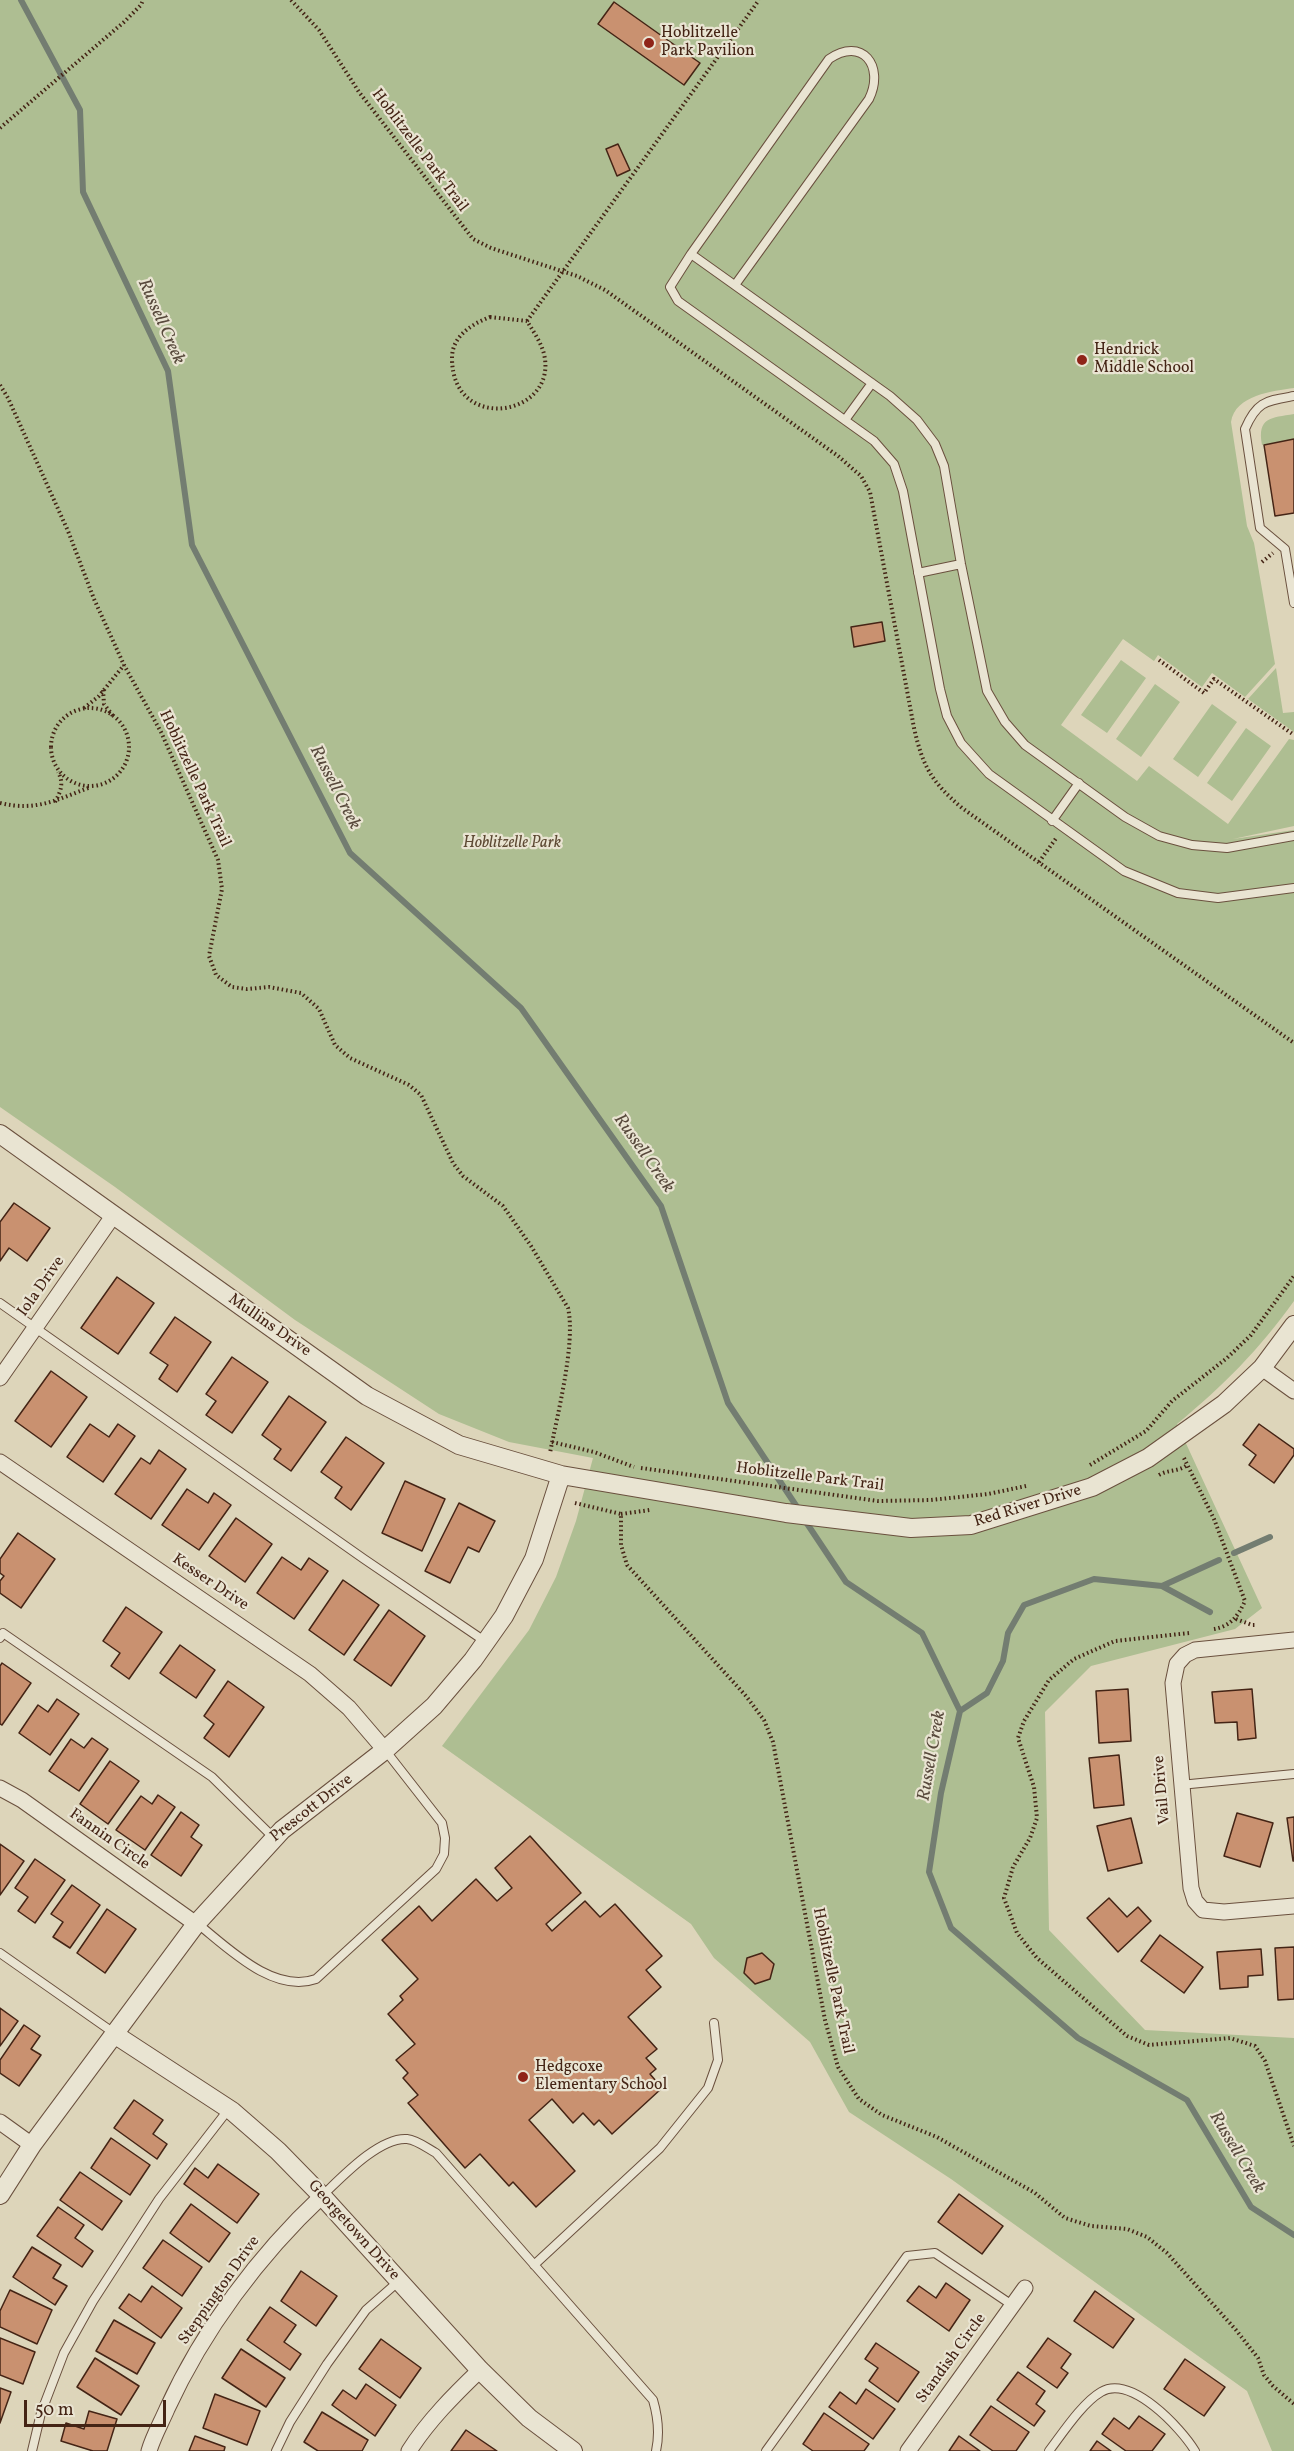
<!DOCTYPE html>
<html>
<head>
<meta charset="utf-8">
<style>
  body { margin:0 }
  #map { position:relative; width:1294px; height:2451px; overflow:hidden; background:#ddd5ba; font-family:Vollkorn,serif }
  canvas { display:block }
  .scale { position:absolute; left:24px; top:2400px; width:142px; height:27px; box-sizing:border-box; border:3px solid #442415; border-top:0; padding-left:8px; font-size:18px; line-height:21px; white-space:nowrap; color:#442415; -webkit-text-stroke:4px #e9e4d2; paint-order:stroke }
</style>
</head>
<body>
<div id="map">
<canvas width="1294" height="2451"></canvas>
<div class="scale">50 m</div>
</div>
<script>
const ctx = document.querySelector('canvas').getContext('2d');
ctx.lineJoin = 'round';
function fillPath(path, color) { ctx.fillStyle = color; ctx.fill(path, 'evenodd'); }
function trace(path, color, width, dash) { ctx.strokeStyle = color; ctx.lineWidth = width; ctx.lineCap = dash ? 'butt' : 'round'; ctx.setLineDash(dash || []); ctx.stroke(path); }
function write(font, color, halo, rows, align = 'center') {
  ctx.font = font + ' Vollkorn,serif'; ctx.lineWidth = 4.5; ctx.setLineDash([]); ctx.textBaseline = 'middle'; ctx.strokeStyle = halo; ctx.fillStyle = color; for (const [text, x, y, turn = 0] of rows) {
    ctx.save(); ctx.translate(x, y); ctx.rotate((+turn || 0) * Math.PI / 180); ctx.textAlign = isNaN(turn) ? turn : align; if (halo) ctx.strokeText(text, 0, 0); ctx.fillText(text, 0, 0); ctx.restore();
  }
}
const green = new Path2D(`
  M0,0H1294V388C1273,391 1235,395 1231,422L1247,526L1254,543L1275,664L1245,697L1212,673L1202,687L1158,655L1154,661L1123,639L1061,725L1137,781L1149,766L1228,824L1289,739L1294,740V826L1233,839L1294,830V1301C1259,1350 1223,1386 1177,1424L1262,1608L1235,1629L1091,1666L1045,1712L1049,1930L1145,2030L1294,2038V2451H1272L1247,2391L951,2179L849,2112L810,2042L714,1958L691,1924L442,1746L529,1630L556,1577L576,1521L593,1458L509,1442L439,1414L295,1320L115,1187L0,1107Z
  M1294,414V439L1262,445C1257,417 1271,418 1294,414Z
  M1121,660L1146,678L1107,733L1081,715Z
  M1276,668L1283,713L1294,712V732L1248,699Z
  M1155,684L1180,702L1141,757L1116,739Z
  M1212,704L1237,722L1198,777L1173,759Z
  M1246,728L1271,746L1232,801L1207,783Z`);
const stream = new Path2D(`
  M21,0L80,110L83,192L168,371L192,545L350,853L521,1008L661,1206L728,1403L799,1510
  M804,1519L846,1582L922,1633L960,1711L941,1793L929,1872L951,1928L1078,2038L1187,2100L1251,2207L1294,2235
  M1234,1553L1270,1537
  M1162,1586L1219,1560
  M960,1711L987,1693L1003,1661L1008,1633L1024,1605L1094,1579L1162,1586L1210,1612`);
const building = new Path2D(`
  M614,2L700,63L684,85L598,24Z
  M618,144L630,170L617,176L606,149Z
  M1294,439V513L1275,516L1264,445Z
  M882,622L885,641L854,647L851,627Z
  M14,1203L50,1228L27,1261L9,1248L0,1261V1222Z
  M117,1277L154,1303L118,1354L81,1328Z
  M175,1317L211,1342L177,1392L159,1379L168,1365L150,1353Z
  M232,1357L268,1382L232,1433L206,1415L216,1401L206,1394Z
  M51,1371L87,1397L51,1447L15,1421Z
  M289,1396L326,1422L291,1471L274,1459L281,1449L262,1435Z
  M90,1424L109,1437L118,1424L135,1436L103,1482L67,1457Z
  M1259,1424L1294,1449V1455L1274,1483L1249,1465L1256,1455L1243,1445Z
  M346,1437L384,1463L351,1510L335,1498L342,1487L321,1472Z
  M159,1450L186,1469L151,1519L115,1494L141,1458L150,1464Z
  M405,1481L445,1499L422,1551L382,1533Z
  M187,1489L208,1503L214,1493L231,1505L199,1550L162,1525Z
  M459,1503L495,1521L479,1552L468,1547L450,1583L425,1571Z
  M236,1518L272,1544L245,1582L209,1556Z
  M18,1533L55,1559L21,1608L0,1593V1581L4,1576L0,1573V1559Z
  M282,1557L301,1570L309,1558L328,1571L294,1619L257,1593Z
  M343,1580L379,1605L344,1655L309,1630Z
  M126,1607L162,1632L129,1679L111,1666L120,1653L103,1641Z
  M389,1610L425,1636L391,1686L354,1660Z
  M180,1645L215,1670L196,1698L160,1673Z
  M2,1663L31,1683L2,1725L0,1724V1666Z
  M228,1681L264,1707L229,1757L204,1738L214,1724L204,1716Z
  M1128,1689L1131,1741L1099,1743L1096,1691Z
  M1252,1689L1256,1738L1238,1740L1237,1722L1215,1723L1212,1692Z
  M57,1699L79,1714L50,1755L19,1733L38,1705L48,1712Z
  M92,1738L108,1749L79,1791L49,1771L71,1739L84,1748Z
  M1119,1755L1124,1805L1094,1808L1089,1758Z
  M110,1761L139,1781L108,1824L80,1804Z
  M158,1795L175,1807L145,1850L116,1830L141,1796L152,1804Z
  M181,1812L199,1825L191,1837L202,1845L181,1876L151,1855Z
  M1237,1813L1273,1823L1260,1867L1224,1856Z
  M1294,1817V1861H1293L1287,1818Z
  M1131,1818L1142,1863L1108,1871L1097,1826Z
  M530,1836L581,1893L546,1924L552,1931L585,1901L600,1917L615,1904L662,1956L646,1970L661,1987L628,2017L657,2049L646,2058L656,2069L650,2074L662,2088L612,2134L599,2120L594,2125L583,2113L573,2123L552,2099L529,2120L575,2171L536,2207L513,2182L509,2186L480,2154L465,2168L408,2103L418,2095L403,2078L408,2073L396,2060L415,2044L388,2014L403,2000L400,1996L418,1979L382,1940L419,1906L432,1921L476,1879L497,1901L512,1888L495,1868Z
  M0,1844L24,1861L0,1895Z
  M35,1859L65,1880L35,1923L18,1911L28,1897L15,1888Z
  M72,1885L100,1905L70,1948L53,1937L63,1922L51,1914Z
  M1109,1898L1127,1917L1138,1907L1151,1921L1118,1952L1087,1918Z
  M107,1909L136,1929L105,1973L77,1953Z
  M1160,1935L1203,1967L1184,1993L1141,1961Z
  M1294,1947V1999L1278,2000L1275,1948Z
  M1261,1949L1263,1975L1248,1976V1987L1220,1989L1217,1952Z
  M762,1953L774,1964L770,1979L755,1984L744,1973L747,1958Z
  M0,2008L18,2021L0,2046Z
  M24,2025L40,2036L31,2049L41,2055L19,2086L0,2073V2060Z
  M134,2100L163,2120L153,2134L167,2144L157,2159L114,2128Z
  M111,2138L150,2165L130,2195L91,2168Z
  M218,2164L259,2194L237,2223L184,2184L195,2168L208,2178Z
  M80,2172L122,2201L102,2230L60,2200Z
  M959,2194L1003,2226L982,2254L938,2222Z
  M191,2204L230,2233L209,2262L170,2233Z
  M58,2207L84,2225L75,2238L93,2251L82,2267L37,2236Z
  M163,2240L202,2267L182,2296L143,2268Z
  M32,2247L61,2265L53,2278L67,2286L55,2305L13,2277Z
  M301,2271L337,2296L316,2326L281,2301Z
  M946,2283L970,2300L949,2331L907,2301L919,2286L936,2298Z
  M152,2286L182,2308L161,2338L119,2308L129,2294L141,2302Z
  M10,2290L52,2310L37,2344L0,2327V2311Z
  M1095,2291L1134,2319L1113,2348L1074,2321Z
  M270,2307L296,2325L284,2342L301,2354L290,2370L247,2340Z
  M114,2320L155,2343L137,2374L96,2351Z
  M0,2338L35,2352L23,2384L0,2375Z
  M1048,2338L1071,2354L1061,2368L1068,2373L1057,2388L1027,2367Z
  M381,2339L421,2368L400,2398L359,2369Z
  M876,2343L919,2372L898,2402L869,2381L878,2368L865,2359Z
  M241,2349L285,2378L266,2407L222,2378Z
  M95,2358L139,2386L121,2415L77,2387Z
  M1185,2359L1225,2387L1204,2416L1164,2389Z
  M1018,2372L1045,2391L1036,2404L1045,2411L1034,2426L997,2400Z
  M366,2384L396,2405L375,2436L332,2405L343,2390L356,2399Z
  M0,2388L11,2392L0,2423Z
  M866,2389L895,2409L873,2439L829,2407L840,2392L856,2404Z
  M215,2394L260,2411L247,2445L203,2428Z
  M991,2406L1029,2432L1016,2451H993L970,2435Z
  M89,2411L117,2419L107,2451H93L61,2441L66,2423L84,2429Z
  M322,2412L368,2440L362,2451H318L304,2442Z
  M824,2413L869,2444L864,2451H813L803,2444Z
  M1139,2416L1165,2434L1152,2451H1126L1102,2434L1114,2418L1129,2429Z
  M466,2430L497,2451H451Z
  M195,2436L225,2447L224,2451H189Z
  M959,2436L980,2451H949Z
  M1097,2441L1111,2451H1090Z`);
const path = new Path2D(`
  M291,0L319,30L359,92L473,239L491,248L577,276L605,290L838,456L861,476L870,492L914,728C923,767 931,781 962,808L1294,1043
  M0,128L124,22L141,5L143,0
  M490,317L527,321C533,331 541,342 544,354C559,416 452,435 452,358C452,336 472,324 490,317Z
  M527,321L759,0
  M0,385L8,398L68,531L94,599L124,665L161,732L218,860L222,889L209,956L216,975L232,987L247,989L269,987L301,993L319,1009L335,1045L350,1058L409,1085L421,1095L453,1163L463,1176L503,1206L531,1246L568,1308C576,1343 557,1416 550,1453
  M1262,562L1273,553
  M1159,660L1204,693L1214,679L1294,735
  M103,690L104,704L113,716
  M84,708L99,696L124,665
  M51 747a39 39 0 1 1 78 0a39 39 0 1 1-78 0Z
  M55,802C61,791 64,783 58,772
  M0,803C37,812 58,799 91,787
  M1039,862L1057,837
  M552,1442L594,1452L634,1467
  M1184,1458L1214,1519L1245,1601C1238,1616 1231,1626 1214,1629
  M1090,1465L1146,1431L1172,1401L1227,1358L1251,1335L1294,1276
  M641,1468L878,1501L931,1500L988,1494L1026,1486
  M1159,1475C1169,1469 1180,1472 1188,1464
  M575,1503L621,1514V1545L627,1565L746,1696L764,1720L773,1742L825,2020L838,2067L859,2099L882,2115L937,2137L1035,2193L1065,2218L1091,2226L1127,2229L1147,2237L1167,2253L1236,2330L1258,2358L1264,2375L1273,2386L1294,2404
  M621,1514L650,1510
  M1236,1619L1252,1625H1257
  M1189,1633L1115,1641L1074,1659L1049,1680L1024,1721L1018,1738L1034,1787L1037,1818L1030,1838L1013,1867L1004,1898L1017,1933L1037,1958L1127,2036L1149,2045L1230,2038L1255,2046L1265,2061L1294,2146`);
const service = new Path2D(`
  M691,254L670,287L678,301L874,441L894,464L903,491L940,689L947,716L961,743L989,774L1124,871L1178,893L1218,898L1294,888
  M735,285L869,99C885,66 862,36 829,59L691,254L890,396L917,420L935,444L944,466L961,564L987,691L1005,722L1025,745L1125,817L1159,836L1192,845L1227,848L1294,836
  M1294,396C1266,401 1257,401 1245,429L1260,528L1285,549L1294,603
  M845,420L872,383
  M918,573L961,564
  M1052,821L1079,783
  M0,1303L364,1559L486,1642
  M0,1638L3,1633L212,1777L274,1838
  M1180,1785L1294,1774
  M198,1924C229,1949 274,1994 316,1979L436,1869L444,1854L445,1838L442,1823L385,1750
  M0,1953L114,2033
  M322,2196C341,2178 379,2137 407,2139C417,2140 427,2148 436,2153L653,2400C658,2417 660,2433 656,2451
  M534,2265L660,2148L708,2088L718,2060L714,2023
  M32,2451L41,2413L64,2353L93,2301L159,2199L228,2110
  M276,2451L290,2422L327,2364L366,2310L399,2281
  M766,2451L907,2256L935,2253L1012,2305
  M1049,2451C1062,2434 1082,2403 1101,2392C1131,2374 1181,2428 1195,2451`);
const minor = new Path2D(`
  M1262,1368L1294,1391
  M0,1378L113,1216
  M0,1462L310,1674L349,1708L385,1750
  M1294,1640L1195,1650L1185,1655L1177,1664L1173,1683L1191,1888L1195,1901L1203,1910L1224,1912L1294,1906
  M0,1788L22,1800L196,1924
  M0,2122L32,2145
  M149,2451C153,2437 161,2423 167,2409C203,2330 259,2255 322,2196
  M409,2451C428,2421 454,2395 480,2370
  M908,2451L1025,2288`);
const tertiary = new Path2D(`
  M0,1134L367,1396L459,1445L561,1475L786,1513L911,1528L971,1525L1092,1487L1148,1458L1224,1404L1262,1368L1294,1325
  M114,2034L232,2111L278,2151L322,2196L480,2370L529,2418L573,2451
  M0,2195L32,2145L196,1924L282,1830L385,1750L434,1706L473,1660L504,1616L534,1559L561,1475`);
const markers = [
  [649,43,6,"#8f2418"],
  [1082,360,6,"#8f2418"],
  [523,2077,6,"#8f2418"]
];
const poiNames = [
  ["Hoblitzelle",661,34],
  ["Park Pavilion",661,52],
  ["Hendrick",1094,351],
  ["Middle School",1094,369],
  ["Hedgcoxe",535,2068],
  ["Elementary School",535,2086]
];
const streetNames = [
  ["Hoblitzelle Park Trail",419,151,53],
  ["Hoblitzelle Park Trail",194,779,65],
  ["Iola Drive",42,1287,-55],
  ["Mullins Drive",269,1326,35],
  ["Hoblitzelle Park Trail",810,1478,7],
  ["Red River Drive",1028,1507,-17],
  ["Kesser Drive",210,1583,34],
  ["Vail Drive",1163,1790,-95],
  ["Prescott Drive",312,1809,-38],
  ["Fannin Circle",109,1840,35],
  ["Hoblitzelle Park Trail",832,1981,78],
  ["Georgetown Drive",353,2231,48],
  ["Steppington Drive",220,2291,-55],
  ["Standish Circle",952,2359,-54]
];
const parkNames = [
  ["Hoblitzelle Park",512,844]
];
const waterNames = [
  ["Russell Creek",160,322,66],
  ["Russell Creek",334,788,63],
  ["Russell Creek",643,1154,55],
  ["Russell Creek",933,1756,-80],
  ["Russell Creek",1236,2153,59]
];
fillPath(green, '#aebe92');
trace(stream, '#737d71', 6);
fillPath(building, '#c99170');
trace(building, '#442415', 1.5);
trace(service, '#6a503e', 10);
trace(minor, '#6a503e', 17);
trace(tertiary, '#6a503e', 20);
trace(path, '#442415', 4, [1.5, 3]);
trace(service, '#e9e4d2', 8);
trace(minor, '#e9e4d2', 15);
trace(tertiary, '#e9e4d2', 18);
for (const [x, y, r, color] of markers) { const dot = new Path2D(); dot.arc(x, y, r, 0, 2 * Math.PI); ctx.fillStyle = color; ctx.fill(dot); trace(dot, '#e9e4d2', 2); }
write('16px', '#442415', '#e9e4d2', poiNames, 'left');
write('16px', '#442415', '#e9e4d2', streetNames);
write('italic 16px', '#5e4a34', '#e9e4d2', parkNames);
write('italic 18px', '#58493c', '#e9e4d2', waterNames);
</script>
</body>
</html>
